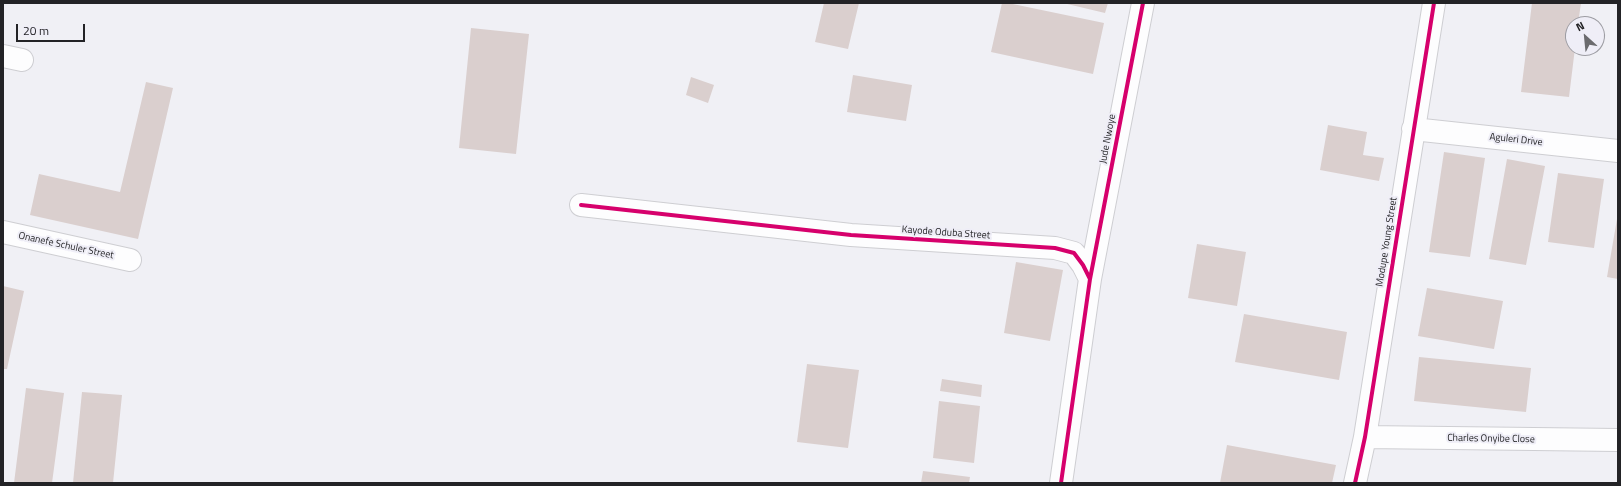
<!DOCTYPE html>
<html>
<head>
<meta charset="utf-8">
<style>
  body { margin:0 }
  #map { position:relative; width:1621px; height:486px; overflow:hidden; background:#f0f0f5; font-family:"Titillium Web",sans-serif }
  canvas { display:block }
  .frame { position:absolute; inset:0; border:4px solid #232326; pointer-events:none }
  .north { position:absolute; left:1565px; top:16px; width:40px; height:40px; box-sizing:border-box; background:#efeef7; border:1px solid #9d9da3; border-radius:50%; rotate:333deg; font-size:11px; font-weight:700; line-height:16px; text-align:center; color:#232326 }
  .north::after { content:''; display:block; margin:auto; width:14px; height:18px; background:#6b6b6e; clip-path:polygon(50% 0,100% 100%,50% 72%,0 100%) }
  .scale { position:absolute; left:16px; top:24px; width:69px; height:18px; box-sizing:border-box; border:2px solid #232326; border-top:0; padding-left:5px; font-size:12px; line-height:14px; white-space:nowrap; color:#232326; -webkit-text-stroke:3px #efeef7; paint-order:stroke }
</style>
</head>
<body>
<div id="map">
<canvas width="1621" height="486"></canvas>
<div class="frame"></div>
<div class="north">N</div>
<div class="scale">20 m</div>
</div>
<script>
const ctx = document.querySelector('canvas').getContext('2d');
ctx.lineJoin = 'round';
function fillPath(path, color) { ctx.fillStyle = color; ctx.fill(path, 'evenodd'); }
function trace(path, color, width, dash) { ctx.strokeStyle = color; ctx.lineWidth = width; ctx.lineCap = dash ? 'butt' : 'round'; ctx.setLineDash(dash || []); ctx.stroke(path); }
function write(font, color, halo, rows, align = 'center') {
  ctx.font = font + ' "Titillium Web",sans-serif'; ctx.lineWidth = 4; ctx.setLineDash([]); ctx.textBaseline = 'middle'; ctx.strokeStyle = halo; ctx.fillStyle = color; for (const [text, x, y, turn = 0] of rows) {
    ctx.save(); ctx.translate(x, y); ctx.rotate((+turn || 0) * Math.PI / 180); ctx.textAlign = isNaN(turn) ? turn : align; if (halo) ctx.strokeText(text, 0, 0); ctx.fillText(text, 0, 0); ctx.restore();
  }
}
const building = new Path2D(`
  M824,3H859L848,49L815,42Z
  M1002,3H1008L1104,23L1093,74L991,52Z
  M1063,3H1108L1105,13Z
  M1532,3H1581L1578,24H1573V48H1575L1569,97L1521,92Z
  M471,28L529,34L516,154L459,148Z
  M853,75L912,85L906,121L847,112Z
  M691,77L714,85L708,103L686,95Z
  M146,82L173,88L138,239L30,215L39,174L120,192Z
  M1328,125L1367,132L1363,155L1384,158L1379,181L1320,170Z
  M1444,152L1485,158L1470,257L1429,252Z
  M1507,159L1545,166L1526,265L1489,259Z
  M1558,173L1604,179L1594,248L1548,242Z
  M1617,219H1618V279L1607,277Z
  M1197,244L1246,252L1237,306L1188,298Z
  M1016,262L1063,270L1050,341L1004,333Z
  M3,286L24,291L7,369H3Z
  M1427,288L1503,301L1494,349L1418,336Z
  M1244,314L1347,332L1339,380L1235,362Z
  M1419,357L1531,368L1526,412L1414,401Z
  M807,364L859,370L848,448L797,442Z
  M942,379L982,385L981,397L940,391Z
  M26,388L64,393L52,483H14Z
  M82,392L122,395L113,483H73Z
  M939,401L980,406L974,463L933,458Z
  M1227,445L1336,465L1332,483H1220Z
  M923,471L970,477L969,483H921Z`);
const minor = new Path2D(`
  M3,56L22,60
  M1413,129L1618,151
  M581,205L851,235L1055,248L1074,253L1083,265L1090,279L1061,483
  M3,232L130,260
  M1090,279L1143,3
  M1365,437L1618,440
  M1355,483L1365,437L1434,3`);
const cycleway = new Path2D(`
  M581,205L851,235L1055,248L1074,253L1083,265L1090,279L1061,483
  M1090,279L1143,3
  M1355,483L1365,437L1434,3`);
const streetNames = [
  ["Jude Nwoye",1108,139,-79],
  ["Aguleri Drive",1516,140,6],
  ["Kayode Oduba Street",946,233,4],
  ["Modupe Young Street",1387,242,-81],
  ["Onanefe Schuler Street",66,246,12],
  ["Charles Onyibe Close",1491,439,1]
];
fillPath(building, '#dacfce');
trace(minor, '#ceced2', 24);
trace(minor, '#fdfdfe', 22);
trace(cycleway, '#d6006c', 4);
write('10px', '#232326', '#efeef7', streetNames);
</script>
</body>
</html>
